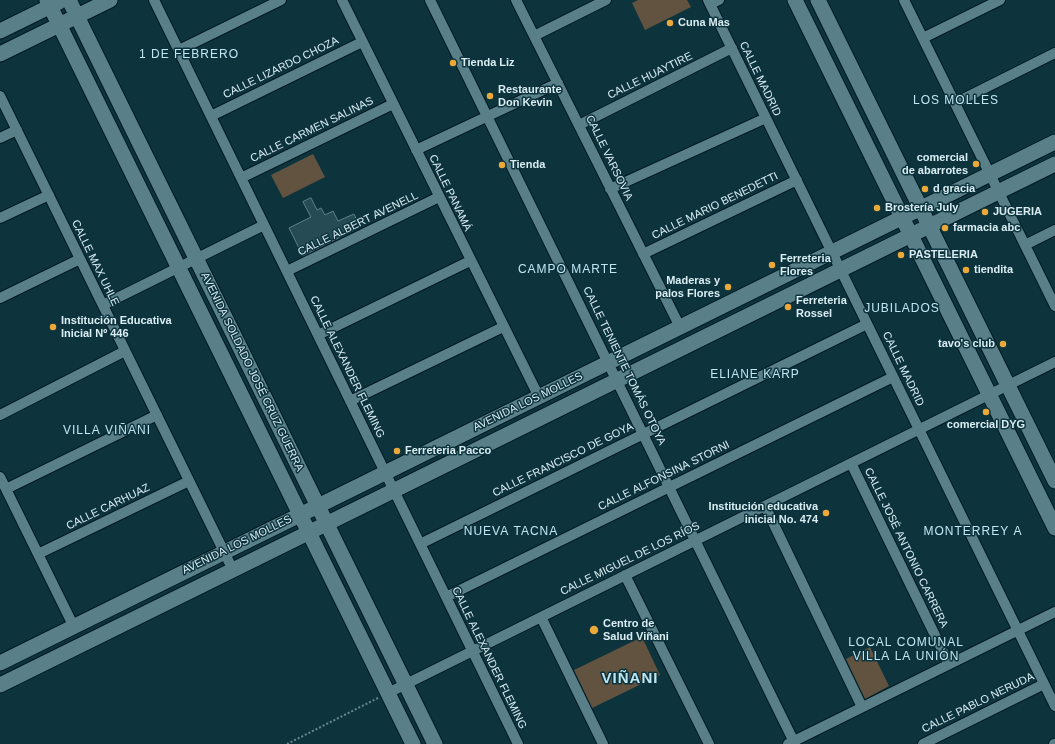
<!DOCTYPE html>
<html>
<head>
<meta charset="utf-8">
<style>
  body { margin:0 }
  canvas { display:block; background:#0d333d }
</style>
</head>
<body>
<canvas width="1055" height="744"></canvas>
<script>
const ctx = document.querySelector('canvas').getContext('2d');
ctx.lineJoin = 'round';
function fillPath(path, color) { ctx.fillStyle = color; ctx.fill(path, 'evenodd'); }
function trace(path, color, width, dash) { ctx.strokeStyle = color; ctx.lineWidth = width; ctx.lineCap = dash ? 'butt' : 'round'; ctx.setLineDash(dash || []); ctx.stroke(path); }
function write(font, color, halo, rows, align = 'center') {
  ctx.font = font + ' Arial,sans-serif'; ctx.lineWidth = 3; ctx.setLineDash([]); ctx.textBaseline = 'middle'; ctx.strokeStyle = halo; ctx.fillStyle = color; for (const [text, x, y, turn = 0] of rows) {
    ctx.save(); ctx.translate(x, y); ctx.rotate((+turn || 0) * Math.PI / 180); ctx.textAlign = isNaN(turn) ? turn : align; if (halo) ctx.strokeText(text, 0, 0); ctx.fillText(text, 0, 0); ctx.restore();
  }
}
const green = new Path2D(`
  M638,0H687L691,7L645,30L632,3Z
  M313,154L325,177L283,198L271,175Z
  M642,637L660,675L592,708L574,670Z
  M870,647L889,686L865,699L846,659Z`);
const building = new Path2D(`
  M311,198L317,210L321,208L325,215L333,211L338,221L354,214L360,227L303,256L289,228L311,217L303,202Z`);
const path = new Path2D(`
  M287,744L378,698`);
const street = new Path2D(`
  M154,0L518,744
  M342,0L539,397
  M430,0L795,744
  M516,0L680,327
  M708,0L1055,706
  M904,0L1055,306
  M710,4L719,0
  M534,36L606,0
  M923,38L1000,0
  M179,50L281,0
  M0,96L233,570
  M955,103L1055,53
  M211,116L362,42
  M579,125L732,48
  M0,138L17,130
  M416,150L558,83
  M241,178L393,104
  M610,189L766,118
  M0,218L49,195
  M1025,245L1055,230
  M643,254L797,180
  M287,271L439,197
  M0,298L80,259
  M103,305L264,225
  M318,335L470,261
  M350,401L503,327
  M0,415L125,351
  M851,463L949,664
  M0,477L74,627
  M6,489L157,415
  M765,506L862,707
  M420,544L867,324
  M38,554L189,481
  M625,575L709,744
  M446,597L893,377
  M541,617L603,744
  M388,693L1055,362
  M788,744L1055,612
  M923,744L1044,684
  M1054,744H1055`);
const secondary = new Path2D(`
  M47,0L413,744
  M69,0L435,744
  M795,0L1055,528
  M818,0L1055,481
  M0,31L59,2
  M0,54L110,0
  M0,663L1055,142
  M0,685L1055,164`);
const markers = [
  [670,23,4,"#eba93a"],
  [453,63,4,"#eba93a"],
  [490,96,4,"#eba93a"],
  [976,164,4,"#eba93a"],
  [502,165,4,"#eba93a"],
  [925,189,4,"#eba93a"],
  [877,208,4,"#eba93a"],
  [985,212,4,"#eba93a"],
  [945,228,4,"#eba93a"],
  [901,255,4,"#eba93a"],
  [772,265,4,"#eba93a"],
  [966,270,4,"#eba93a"],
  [728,287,4,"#eba93a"],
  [788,307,4,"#eba93a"],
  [53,327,4,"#eba93a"],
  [1003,344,4,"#eba93a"],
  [986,412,4,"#eba93a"],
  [397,451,4,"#eba93a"],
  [826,513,4,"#eba93a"],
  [594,630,5,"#eba93a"]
];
const poiNames = [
  ["Cuna Mas",678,23],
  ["Tienda Liz",461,63],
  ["Restaurante",498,90],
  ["Don Kevin",498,103],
  ["comercial",968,158,"right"],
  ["de abarrotes",968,171,"right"],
  ["Tienda",510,165],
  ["d gracia",933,189],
  ["Brostería July",885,208],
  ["JUGERIA",993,212],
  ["farmacia abc",953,228],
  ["PASTELERIA",909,255],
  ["Ferreteria",780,259],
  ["Flores",780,272],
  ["tiendita",974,270],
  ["Maderas y",720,281,"right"],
  ["palos Flores",720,294,"right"],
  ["Ferreteria",796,301],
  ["Rossel",796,314],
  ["Institución Educativa",61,321],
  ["Inicial Nº 446",61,334],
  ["tavo's club",995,344,"right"],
  ["comercial DYG",986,425,"center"],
  ["Ferreteria Pacco",405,451],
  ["Institución educativa",818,507,"right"],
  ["inicial No. 474",818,520,"right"],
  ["Centro de",603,624],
  ["Salud Viñani",603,637]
];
const streetNames = [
  ["CALLE LIZARDO CHOZA",281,68,-26],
  ["CALLE HUAYTIRE",650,76,-26],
  ["CALLE MADRID",760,79,64],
  ["CALLE CARMEN SALINAS",312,130,-26],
  ["CALLE VARSOVIA",609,158,64],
  ["CALLE PANAMÁ",450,193,64],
  ["CALLE MARIO BENEDETTI",715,206,-26],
  ["CALLE ALBERT AVENELL",358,224,-26],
  ["CALLE MAX UHLE",95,263,64],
  ["CALLE TENIENTE TOMÁS OTOYA",624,366,64],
  ["CALLE ALEXANDER FLEMING",347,367,64],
  ["CALLE MADRID",903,369,64],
  ["AVENIDA SOLDADO JOSÉ CRUZ GUERRA",252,372,64],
  ["AVENIDA LOS MOLLES",528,402,-26],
  ["CALLE FRANCISCO DE GOYA",563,460,-26],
  ["CALLE ALFONSINA STORNI",664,476,-26],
  ["CALLE CARHUAZ",108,507,-26],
  ["AVENIDA LOS MOLLES",237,545,-26],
  ["CALLE JOSÉ ANTONIO CARRERA",906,548,64],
  ["CALLE MIGUEL DE LOS RÍOS",630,559,-26],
  ["CALLE ALEXANDER FLEMING",489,658,64],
  ["CALLE PABLO NERUDA",978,703,-26]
];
const neighbourhoodNames = [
  ["1 DE FEBRERO",189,55],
  ["LOS MOLLES",956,101],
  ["CAMPO MARTE",568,270],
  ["JUBILADOS",902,309],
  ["ELIANE KARP",755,375],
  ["VILLA VIÑANI",107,431],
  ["NUEVA TACNA",511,532],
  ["MONTERREY A",973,532],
  ["LOCAL COMUNAL",906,643],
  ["VILLA LA UNIÓN",906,657]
];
const districtNames = [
  ["VIÑANI",630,679]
];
fillPath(green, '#61533f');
fillPath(building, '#274b55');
trace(building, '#5c818c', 1);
trace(street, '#001a21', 12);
trace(secondary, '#001a21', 17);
trace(path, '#6a8890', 2, [2, 2]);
trace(street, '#597f89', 10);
trace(secondary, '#597f89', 15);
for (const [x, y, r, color] of markers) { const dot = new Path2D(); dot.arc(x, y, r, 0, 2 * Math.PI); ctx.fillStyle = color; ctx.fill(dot); trace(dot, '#0d333d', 1.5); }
write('bold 11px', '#d9edf3', '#0d333d', poiNames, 'left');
write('11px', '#d9edf3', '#0d333d', streetNames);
ctx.letterSpacing = '1px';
write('12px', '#bfe7f3', '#0d333d', neighbourhoodNames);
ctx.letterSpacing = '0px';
ctx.letterSpacing = '1px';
write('bold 15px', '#bfe7f3', '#0d333d', districtNames);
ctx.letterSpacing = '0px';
</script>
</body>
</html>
